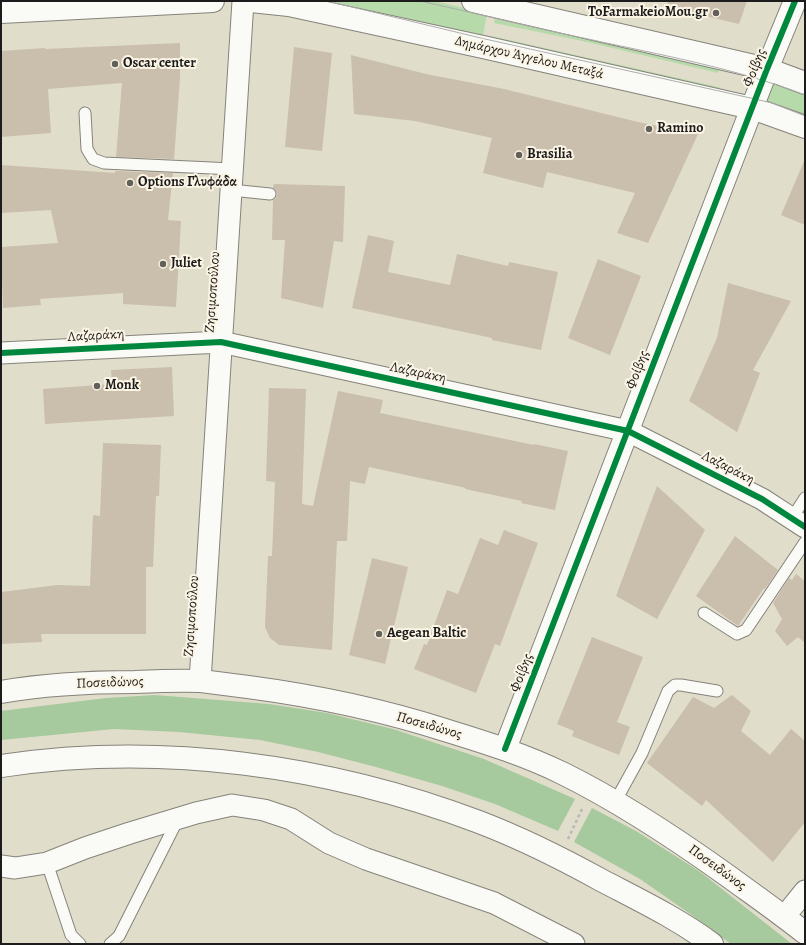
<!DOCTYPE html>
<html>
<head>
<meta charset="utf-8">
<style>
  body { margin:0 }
  #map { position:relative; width:806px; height:945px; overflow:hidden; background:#e1ddcb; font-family:Alegreya,serif }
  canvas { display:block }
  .frame { position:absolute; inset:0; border:2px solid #1c1c1c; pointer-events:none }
</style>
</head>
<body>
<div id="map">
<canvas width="806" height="945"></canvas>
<div class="frame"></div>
</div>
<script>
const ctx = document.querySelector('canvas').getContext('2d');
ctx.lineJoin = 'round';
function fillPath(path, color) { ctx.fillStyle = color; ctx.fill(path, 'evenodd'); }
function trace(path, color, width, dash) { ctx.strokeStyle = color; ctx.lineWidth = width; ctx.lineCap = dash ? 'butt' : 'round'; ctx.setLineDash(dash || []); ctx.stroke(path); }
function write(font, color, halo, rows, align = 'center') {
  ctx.font = font + ' Alegreya,serif'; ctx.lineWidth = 4; ctx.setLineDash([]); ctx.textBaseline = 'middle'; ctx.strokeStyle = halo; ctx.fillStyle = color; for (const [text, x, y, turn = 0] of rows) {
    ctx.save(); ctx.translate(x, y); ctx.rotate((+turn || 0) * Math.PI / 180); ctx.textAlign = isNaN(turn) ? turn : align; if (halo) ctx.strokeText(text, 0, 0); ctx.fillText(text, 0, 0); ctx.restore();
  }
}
const green = new Path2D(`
  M317,1H434L487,13L482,41Z
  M495,15L720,66L718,73L587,42L494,23Z
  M491,36L718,87L721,88L719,95L490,43Z
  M774,80L805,92V120L764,106Z`);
const forest = new Path2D(`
  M155,695L269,704L327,713L393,729L484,759L575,799L558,831L495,804L442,786L376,767L318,752L260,740L179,732L114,729L1,740V711L106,698Z
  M592,808L636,831L699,871L792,944H731L686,911L640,879L574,842Z`);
const building = new Path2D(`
  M668,1H747L739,24L667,7Z
  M180,43V78L174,159L116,157L122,83L48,89L51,133L1,137V51L45,48V49Z
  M294,47L332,53L322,151L285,147Z
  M351,55L426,74L504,89L638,122L698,134L648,243L617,233L635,193L547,172L543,188L483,173L492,138L415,121L354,114Z
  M805,159V225L781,215Z
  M1,165L115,173V171L173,173L168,220L181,221L176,307L123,304V293L40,299L41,305L3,308L1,247L58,243L51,210L1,213Z
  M274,184L345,186L343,242L334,241L323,308L281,298L285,240H272L273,200L276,198L277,194L276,191L273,188Z
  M368,235L394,241L388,272L450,285L457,254L508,266L509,262L558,272L541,350L492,340V338L352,308Z
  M598,259L641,276L610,355L568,338Z
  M728,283L791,301L753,370L760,373L737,432L689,401L717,338Z
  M172,367L174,416L45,424L43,389L112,384L111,370Z
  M269,388L306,389L302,504L313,506L338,391L383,400L380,413L534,445V444L568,451L555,510L521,503L522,501L465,489L466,488L369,467L365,484L350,481L347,541H337L332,650L279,645L270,638L265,627L268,556H272L275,482L266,481Z
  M103,443L161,445L159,496H156L153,567H146V634H41L42,642L1,644V592L58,585L90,586L93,515L100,516Z
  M657,486L705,530L657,619L616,596Z
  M504,530L538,543L500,646L495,644L476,693L414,669L424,644L427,645L447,590L458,594L480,538L498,545Z
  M735,536L778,570L765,589L764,588L738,626L696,596Z
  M372,558L408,567L385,664L349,655Z
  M796,574L805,581V643L798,637L787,646L775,631L782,619L773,603L789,578L792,580Z
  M592,637L643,657L617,722L630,727L619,755L572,736L574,731L557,724Z
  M732,695L751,711L741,731L770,755L791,729L805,741V822L773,862L706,800L702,806L647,763L693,697L714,708Z`);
const path = new Path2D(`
  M568,839L583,807`);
const service = new Path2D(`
  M85,113L87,149L93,159L104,163L233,169
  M231,190L270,194
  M792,518L805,498
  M704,613L737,634L746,630L805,542
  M615,802L642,753L668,691L675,685H681L717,691
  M47,863L71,935L80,944
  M110,944L119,936L178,819`);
const minor = new Path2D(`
  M1,353L221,342L628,431L762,499L805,527
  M200,681L243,1
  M1,866L15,868L47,863L85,848L130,833L196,813L232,805L264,810L291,819L329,843L366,859L494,903L574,944
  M784,917L805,891`);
const tertiary = new Path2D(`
  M251,1L289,5L483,47L721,101L752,108L805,127
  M473,1L767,69L805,83
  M1,12L213,1
  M505,749L767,69L795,1`);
const trunk = new Path2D(`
  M1,692C46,684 90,682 135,682C157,681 179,680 201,681C216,683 232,685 248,687C316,696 383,710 448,731C487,743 525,755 562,773C621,802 675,838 728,876C754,895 780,913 805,933
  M1,766C161,742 328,765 479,822C521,838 561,858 601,880C639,900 677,918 712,944`);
const tram = new Path2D(`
  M1,1H5
  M327,1L485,39L755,99L772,103L805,116
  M420,1C476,13 532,28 588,39C661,55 735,68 805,95`);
const cycleway = new Path2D(`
  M1,353L221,342L628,431L762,499L805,527
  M505,749L767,69L795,1`);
const markers = [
  [716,13,4,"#616059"],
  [115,64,4,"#616059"],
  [649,129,4,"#616059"],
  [519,155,4,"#616059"],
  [130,183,4,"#616059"],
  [163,264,4,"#616059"],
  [97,386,4,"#616059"],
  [379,634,4,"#616059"]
];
const poiNames = [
  ["ToFarmakeioMou.gr",708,13,"right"],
  ["Oscar center",123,64],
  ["Ramino",657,129],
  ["Brasilia",527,155],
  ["Options Γλυφάδα",138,183],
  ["Juliet",171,264],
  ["Monk",105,386],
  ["Aegean Baltic",387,634]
];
const streetNames = [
  ["Δημάρχου Άγγελου Μεταξά",529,58,13],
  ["Φοίβης",755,68,-68],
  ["Ζησιμοπούλου",213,292,-86],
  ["Λαζαράκη",96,336,-3],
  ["Φοίβης",638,370,-69],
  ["Λαζαράκη",418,373,12],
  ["Λαζαράκη",728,468,27],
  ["Ζησιμοπούλου",192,616,-86],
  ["Φοίβης",522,673,-69],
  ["Ποσειδώνος",110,683,-2],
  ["Ποσειδώνος",429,726,16],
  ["Ποσειδώνος",717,868,36]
];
fillPath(green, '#b7daaa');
fillPath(forest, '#a7c99e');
fillPath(building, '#cabeac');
trace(service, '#85837a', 13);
trace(minor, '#85837a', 23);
trace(tertiary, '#85837a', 24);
trace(trunk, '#85837a', 24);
trace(path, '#b7b7b3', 2.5, [3, 3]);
trace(service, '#fafaf7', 11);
trace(minor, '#fafaf7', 21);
trace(tertiary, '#fafaf7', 22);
trace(trunk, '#fafaf7', 22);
trace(tram, '#adadaa', 1);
trace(cycleway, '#00873e', 6);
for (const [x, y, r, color] of markers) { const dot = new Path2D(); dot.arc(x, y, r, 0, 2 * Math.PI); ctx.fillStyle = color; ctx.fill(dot); trace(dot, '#fcf5e5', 1.5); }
write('bold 14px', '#1c1c1c', '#fcf5e5', poiNames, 'left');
write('14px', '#1c1c1c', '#fcf5e5', streetNames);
</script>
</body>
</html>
